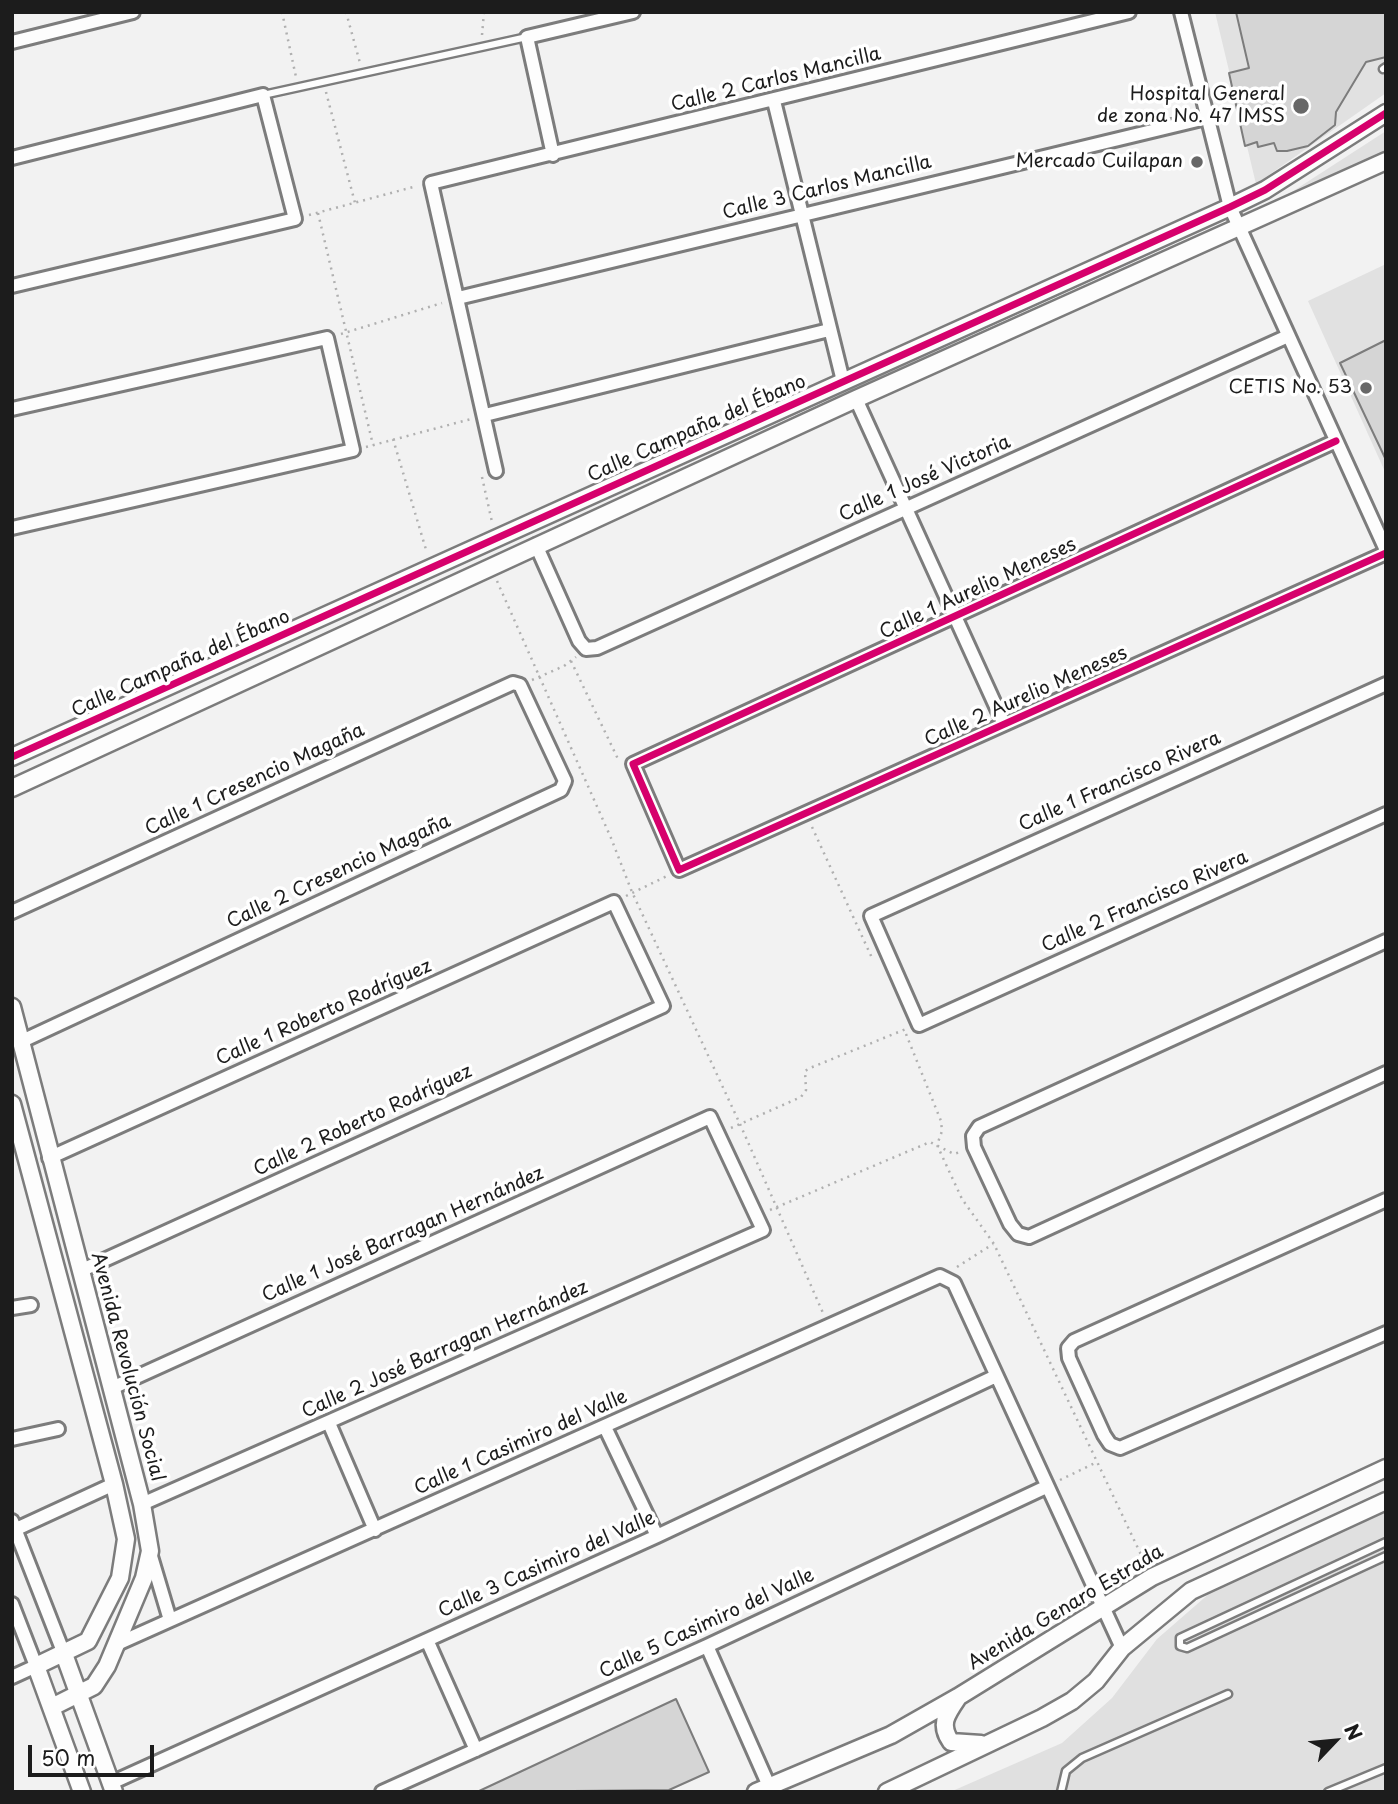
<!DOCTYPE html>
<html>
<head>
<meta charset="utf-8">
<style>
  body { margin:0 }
  #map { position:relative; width:1398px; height:1804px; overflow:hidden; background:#f2f2f2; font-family:"Playpen Sans",sans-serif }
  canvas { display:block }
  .frame { position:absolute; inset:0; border:14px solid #1c1c1c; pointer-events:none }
  .north { position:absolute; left:1300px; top:1706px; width:70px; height:70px; -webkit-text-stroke:5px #fff; paint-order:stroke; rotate:64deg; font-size:19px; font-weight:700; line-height:28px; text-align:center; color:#1c1c1c }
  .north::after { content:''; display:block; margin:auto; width:24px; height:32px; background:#1c1c1c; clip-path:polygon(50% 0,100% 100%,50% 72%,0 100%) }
  .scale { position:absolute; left:28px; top:1745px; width:126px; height:32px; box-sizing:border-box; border:4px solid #1c1c1c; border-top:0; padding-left:9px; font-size:21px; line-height:24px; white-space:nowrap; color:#1c1c1c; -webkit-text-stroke:5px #fff; paint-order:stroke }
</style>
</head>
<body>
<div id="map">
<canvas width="1398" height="1804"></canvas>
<div class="frame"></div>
<div class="north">N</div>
<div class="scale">50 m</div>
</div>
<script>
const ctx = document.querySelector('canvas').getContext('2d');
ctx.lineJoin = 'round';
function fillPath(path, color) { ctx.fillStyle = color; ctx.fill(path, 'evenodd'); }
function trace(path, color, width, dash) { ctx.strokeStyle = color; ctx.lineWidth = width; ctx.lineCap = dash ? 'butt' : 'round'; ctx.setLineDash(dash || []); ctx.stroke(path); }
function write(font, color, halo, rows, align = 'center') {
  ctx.font = font + ' "Playpen Sans",sans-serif'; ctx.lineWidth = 7; ctx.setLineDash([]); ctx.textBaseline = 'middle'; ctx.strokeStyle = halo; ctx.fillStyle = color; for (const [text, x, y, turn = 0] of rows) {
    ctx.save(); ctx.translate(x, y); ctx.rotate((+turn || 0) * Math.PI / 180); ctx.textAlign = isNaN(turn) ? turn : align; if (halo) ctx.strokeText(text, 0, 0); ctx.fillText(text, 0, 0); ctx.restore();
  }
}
const built = new Path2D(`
  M1215,12H1386V93L1256,184Z
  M1386,264V474L1308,301Z`);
const green = new Path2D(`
  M1386,131V154L1270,206Z
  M1386,1512V1792H950L1062,1743L1112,1698L1157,1639L1211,1592Z`);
const building = new Path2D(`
  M1236,12H1386V57L1366,62L1336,112L1335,125L1308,146L1287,151H1277L1274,143L1258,147L1257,142L1245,146L1229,73L1249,68Z
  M1386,340V460L1340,363Z
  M676,1699L709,1772L669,1790L477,1792Z`);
const path = new Path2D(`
  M282,12L296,77
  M346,12L360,63
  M482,35L484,12
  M326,92L355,203
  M318,213L373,445
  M309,215L417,186
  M341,334L442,303
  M393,439L427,553
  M366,447L471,419
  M482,477L492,522
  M497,581L611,838L632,892L740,1124L823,1313
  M571,661L618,759
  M532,680L564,666L576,657
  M812,827L872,958
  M626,896L667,876
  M906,1034L941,1121L942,1131L937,1145L962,1199L994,1244L1144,1561
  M731,1128L801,1097L806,1090L805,1071L810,1068L906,1029
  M770,1210L930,1142L954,1154L960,1152
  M957,1267L993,1244
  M1060,1480L1095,1463`);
const service = new Path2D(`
  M1383,69L1386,67
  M263,95L527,37
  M1386,1542L1180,1638V1646L1187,1648L1386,1556
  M1061,1792L1066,1771L1082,1758L1228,1694
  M1328,1792L1386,1768`);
const minor = new Path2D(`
  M1181,12L1230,207L1386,550
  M12,42L133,12
  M774,101L843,381
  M553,155L527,37L633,12
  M12,158L263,95L295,219L12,286
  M458,298L1206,118
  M856,399L1004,724
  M12,409L327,338L353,450L12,528
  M485,415L829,330
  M1336,441L633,764L679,870L1386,553
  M496,471L431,183L1129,12
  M536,545L579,641L586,649L597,648L1288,336
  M1386,684L871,916L919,1025L1386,814
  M12,912L513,683L520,685L565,781L561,790L20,1042
  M1386,941L979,1127L973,1136L974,1147L1010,1224L1018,1234L1029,1237L1386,1073
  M49,1158L614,902L663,1006L80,1271
  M1386,1200L1074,1341L1068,1348L1069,1358L1104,1435L1110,1444L1120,1448L1386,1333
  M12,1308L31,1305
  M112,1388L710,1117L763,1230L142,1504
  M329,1423L375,1530
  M605,1427L657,1536
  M12,1439L58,1429
  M12,1521L64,1654
  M12,1531L114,1484
  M150,1553L170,1620
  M12,1604L36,1666L12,1677
  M427,1640L476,1750
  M117,1644L940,1276L954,1283L1122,1648
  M707,1646L769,1786
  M111,1783L657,1536L996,1376
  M382,1792L707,1646L1046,1487`);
const tertiary = new Path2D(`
  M12,757L1230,207L1265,190L1386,113
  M12,788L856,399L1386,161
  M12,1007L142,1504L150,1551L144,1578L107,1666L94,1686L52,1707
  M12,1104L114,1484L126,1539L120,1578L88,1641L36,1666L82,1792
  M64,1654L114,1792
  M957,1699C946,1715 939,1725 951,1742L981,1744
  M756,1792L891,1735L958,1697L1152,1577L1386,1468
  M887,1792L1042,1718L1072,1701L1096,1681L1122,1648L1191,1591L1386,1501`);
const cycleway = new Path2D(`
  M1336,441L633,764L679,870L1386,553
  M12,757L1230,207L1265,190L1386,113`);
const markers = [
  [1301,106,9,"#676767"],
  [1197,162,7,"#676767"],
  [1366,388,7,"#676767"]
];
const streetNames = [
  ["Calle 2 Carlos Mancilla",776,80,-14],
  ["Calle 3 Carlos Mancilla",827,188,-14],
  ["Calle Campaña del Ébano",697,429,-24],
  ["Calle 1 José Victoria",925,479,-24],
  ["Calle 1 Aurelio Meneses",978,589,-25],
  ["Calle Campaña del Ébano",181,664,-24],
  ["Calle 2 Aurelio Meneses",1026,697,-24],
  ["Calle 1 Cresencio Magaña",255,780,-25],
  ["Calle 1 Francisco Rivera",1120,782,-24],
  ["Calle 2 Cresencio Magaña",339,872,-25],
  ["Calle 2 Francisco Rivera",1145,902,-24],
  ["Calle 1 Roberto Rodríguez",324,1013,-24],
  ["Calle 2 Roberto Rodríguez",363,1121,-25],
  ["Calle 1 José Barragan Hernández",403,1235,-24],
  ["Calle 2 José Barragan Hernández",445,1350,-24],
  ["Avenida Revolución Social",127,1367,75],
  ["Calle 1 Casimiro del Valle",521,1443,-24],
  ["Calle 3 Casimiro del Valle",547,1565,-24],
  ["Avenida Genaro Estrada",1066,1608,-31],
  ["Calle 5 Casimiro del Valle",707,1624,-25]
];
const poiNames = [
  ["Hospital General",1285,95],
  ["de zona No. 47 IMSS",1285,117],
  ["Mercado Cuilapan",1183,162],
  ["CETIS No. 53",1352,388]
];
fillPath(built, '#e1e1e1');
fillPath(green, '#e0e0e0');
fillPath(building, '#d5d5d5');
trace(building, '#7c7c7c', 2);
trace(service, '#7c7c7c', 11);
trace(minor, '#7c7c7c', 18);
trace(tertiary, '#7c7c7c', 21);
trace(path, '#b0b0b0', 2.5, [2, 5]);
trace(service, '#fdfdfd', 6);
trace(minor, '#fdfdfd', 12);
trace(tertiary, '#fdfdfd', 16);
trace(cycleway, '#d6006c', 7);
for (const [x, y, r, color] of markers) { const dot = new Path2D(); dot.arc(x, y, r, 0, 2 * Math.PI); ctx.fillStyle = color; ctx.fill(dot); trace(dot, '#fff', 2.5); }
write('19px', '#1c1c1c', '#fff', streetNames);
write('19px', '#1c1c1c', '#fff', poiNames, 'right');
</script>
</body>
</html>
